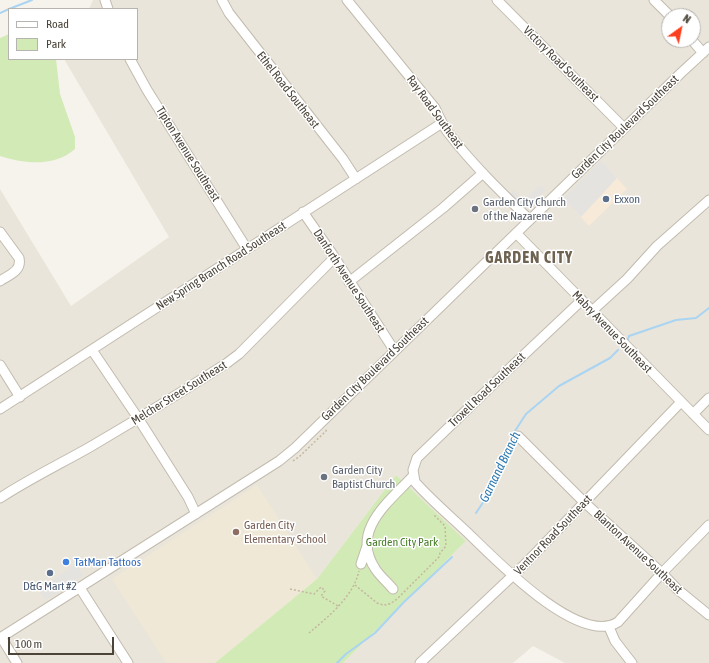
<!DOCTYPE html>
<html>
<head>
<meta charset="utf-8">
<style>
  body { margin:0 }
  #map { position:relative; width:709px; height:663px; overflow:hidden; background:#f6f3ec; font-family:"Asap Condensed",sans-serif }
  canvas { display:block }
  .legend { position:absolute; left:8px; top:8px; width:130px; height:52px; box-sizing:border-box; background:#fff; border:1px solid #b7b4b0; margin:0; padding:5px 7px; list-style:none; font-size:12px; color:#4b4439 }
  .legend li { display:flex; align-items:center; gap:8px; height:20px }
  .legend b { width:20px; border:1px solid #b7b4b0 }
  .north { position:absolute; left:661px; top:8px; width:40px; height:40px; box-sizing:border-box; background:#fff; border:1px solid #b7b4b0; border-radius:50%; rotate:33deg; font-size:11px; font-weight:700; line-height:16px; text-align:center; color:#4b4439 }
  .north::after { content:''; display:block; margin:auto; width:14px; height:18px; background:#fc3f1d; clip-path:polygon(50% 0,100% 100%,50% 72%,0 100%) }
  .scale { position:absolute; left:8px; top:637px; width:106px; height:18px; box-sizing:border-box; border:2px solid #4b4439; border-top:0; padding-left:5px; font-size:12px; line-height:14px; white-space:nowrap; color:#4b4439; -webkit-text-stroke:3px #fff; paint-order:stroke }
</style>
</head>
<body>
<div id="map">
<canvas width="709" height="663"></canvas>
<ul class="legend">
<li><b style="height:5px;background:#fff"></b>Road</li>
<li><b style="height:11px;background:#d2eab5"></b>Park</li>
</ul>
<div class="north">N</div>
<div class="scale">100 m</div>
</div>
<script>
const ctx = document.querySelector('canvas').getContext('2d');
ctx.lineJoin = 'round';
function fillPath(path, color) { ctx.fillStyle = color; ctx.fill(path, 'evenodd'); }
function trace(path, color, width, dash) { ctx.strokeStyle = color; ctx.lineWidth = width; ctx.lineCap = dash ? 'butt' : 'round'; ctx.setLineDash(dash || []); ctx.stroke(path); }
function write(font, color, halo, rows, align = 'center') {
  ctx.font = font + ' "Asap Condensed",sans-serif'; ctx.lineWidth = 3; ctx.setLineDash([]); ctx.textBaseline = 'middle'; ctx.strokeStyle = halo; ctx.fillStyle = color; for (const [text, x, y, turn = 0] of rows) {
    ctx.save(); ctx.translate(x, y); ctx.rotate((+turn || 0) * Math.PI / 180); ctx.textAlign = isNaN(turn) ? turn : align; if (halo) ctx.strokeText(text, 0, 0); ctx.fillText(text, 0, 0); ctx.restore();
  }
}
const residential = new Path2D(`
  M93,0H709V663H565L533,646L513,663H343L466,541L396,475L317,579L215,663H0V189L71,306L169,237L64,59H137V9H89ZM669,16H693V40H669Z`);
const commercial = new Path2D(`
  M601,160L627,189L589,226L563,198Z`);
const education = new Path2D(`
  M257,485L317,579L215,663H166L112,579Z`);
const green = new Path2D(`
  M9,34V59H56L60,94L75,137V149C55,167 24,164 0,156V38Z
  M396,475L466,541L343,663H215L317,579Z`);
const parking = new Path2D(`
  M601,160L617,178L581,217L563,198Z
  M540,185L545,191L527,208L523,207L510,193L513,190L524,200Z
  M76,564L83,576L46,600L38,590Z`);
const stream = new Path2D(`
  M9,9L32,0
  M0,13L9,9
  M628,339L629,336L676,320L696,318L709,308
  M476,513L488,495L494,473L506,454L513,434L526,414L559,386L610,358L618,350
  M337,663L346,654L375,633L404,602L452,557`);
const path = new Path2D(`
  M293,461L300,456L326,431L327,428
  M355,585L377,603C386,607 391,604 398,598L439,557L440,553L446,546L445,526L434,515
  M290,589L314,594L321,587L325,591L321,596L338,606
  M309,633C329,616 353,597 359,571`);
const minor = new Path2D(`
  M105,0L108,9
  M222,0L229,13L343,159L356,179
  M347,0L435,108C440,118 443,127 450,135C474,166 502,193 530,220
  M497,0L624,128
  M654,0L670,16
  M692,40L703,53
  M130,59L147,90L247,249
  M303,212L331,252L394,350
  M0,232L19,258C22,271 9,275 0,281
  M516,233L709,430
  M349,282L443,208L483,173
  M582,300L511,367L417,458L413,470L415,482C431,500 450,516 468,533C494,558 579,647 618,622L662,573L709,525
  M592,311L627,279L657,246L709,200
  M92,350L138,418L188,497L196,514
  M0,365L20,397
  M0,409L442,123
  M693,414L709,398
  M518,436L584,502L662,573L677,589L709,615
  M0,498C29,479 60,464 90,447C136,420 182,392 227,363L239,354L334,258
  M361,564L367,546
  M80,588L128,663
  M393,589C388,583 381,577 376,570C349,531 389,502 413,476
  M609,627L615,641L632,663
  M1,637L17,663
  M0,638L279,461L295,448L681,73L709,47
  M420,663L524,565L681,402`);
const markers = [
  [606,199,4,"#5c6f8a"],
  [475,209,4,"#6b7280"],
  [324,477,4,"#6b7280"],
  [236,532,4,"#8d6e63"],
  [66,562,4,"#3f7fe0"],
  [50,573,4,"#5c6f8a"]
];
const streetNames = [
  ["Victory Road Southeast",561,64,45],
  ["Ethel Road Southeast",288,90,52],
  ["Ray Road Southeast",435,112,54],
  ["Garden City Boulevard Southeast",625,127,-44],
  ["Tipton Avenue Southeast",188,154,58],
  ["New Spring Branch Road Southeast",221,266,-33],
  ["Danforth Avenue Southeast",349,281,57],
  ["Mabry Avenue Southeast",612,332,46],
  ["Garden City Boulevard Southeast",375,369,-44],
  ["Troxell Road Southeast",487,390,-44],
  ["Melcher Street Southeast",179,393,-32],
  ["Ventnor Road Southeast",553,535,-46],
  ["Blanton Avenue Southeast",638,552,43]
];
const serviceNames = [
  ["Exxon",614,199],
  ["D&G Mart #2",50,586,"center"]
];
const worshipNames = [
  ["Garden City Church",483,202],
  ["of the Nazarene",483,216],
  ["Garden City",332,470],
  ["Baptist Church",332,484]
];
const educationNames = [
  ["Garden City",244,525],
  ["Elementary School",244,539]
];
const parkNames = [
  ["Garden City Park",402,542]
];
const shopNames = [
  ["TatMan Tattoos",74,562]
];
const waterNames = [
  ["Garnand Branch",500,467,-64]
];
const districtNames = [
  ["GARDEN CITY",529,258]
];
fillPath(residential, '#eae5da');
fillPath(commercial, '#f7ead8');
fillPath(education, '#efe8d6');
fillPath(green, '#d2eab5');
fillPath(parking, '#e5e3e0');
trace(stream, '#a9d4f2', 2);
trace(minor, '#c2bbae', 11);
trace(path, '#c4b79f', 1.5, [2, 2]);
trace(minor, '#fff', 9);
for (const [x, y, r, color] of markers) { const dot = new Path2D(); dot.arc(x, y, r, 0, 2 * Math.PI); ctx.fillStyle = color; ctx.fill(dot); trace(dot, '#fff', 1.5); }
write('12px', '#4b4439', '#fff', streetNames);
write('12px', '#4e5e75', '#fff', serviceNames, 'left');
write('12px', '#5b616d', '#fff', worshipNames, 'left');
write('12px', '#785e54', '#fff', educationNames, 'left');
write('12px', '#4a7f2a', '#fff', parkNames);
write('12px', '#366cbe', '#fff', shopNames, 'left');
write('italic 13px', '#2e7ab2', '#fff', waterNames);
ctx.letterSpacing = '1px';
write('bold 16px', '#6e6250', '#fff', districtNames);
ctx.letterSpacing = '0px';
</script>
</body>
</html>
